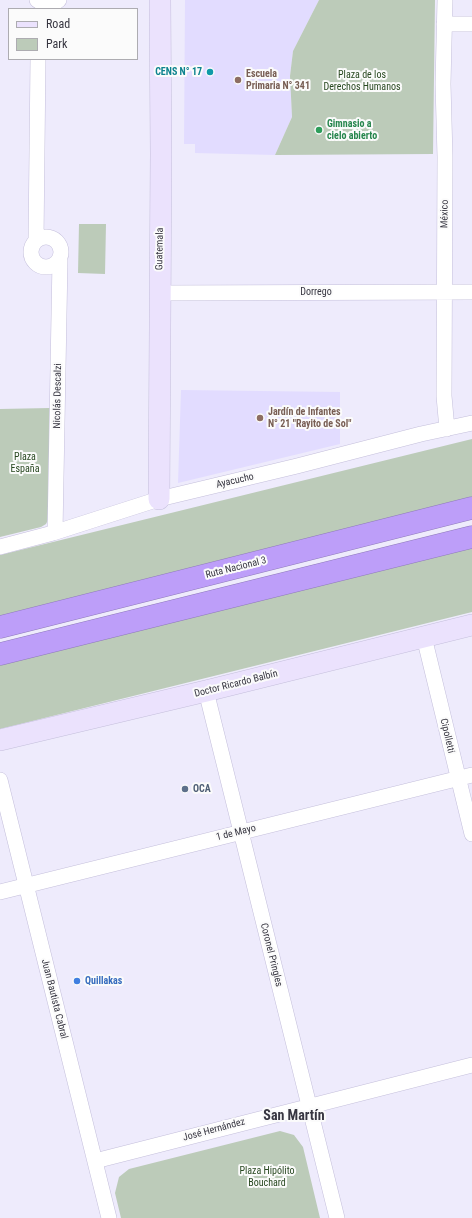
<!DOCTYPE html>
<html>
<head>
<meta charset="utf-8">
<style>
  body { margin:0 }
  #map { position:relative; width:472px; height:1218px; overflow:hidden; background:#eeebfc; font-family:"Roboto Condensed",sans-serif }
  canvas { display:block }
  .legend { position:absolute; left:8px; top:8px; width:130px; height:52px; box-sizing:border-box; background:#fbfbfb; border:1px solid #adacb1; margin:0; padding:5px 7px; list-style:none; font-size:12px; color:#373641 }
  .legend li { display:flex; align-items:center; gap:8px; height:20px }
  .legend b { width:20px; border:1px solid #adacb1 }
</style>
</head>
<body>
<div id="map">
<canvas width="472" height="1218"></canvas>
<ul class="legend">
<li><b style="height:5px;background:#ebe2fd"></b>Road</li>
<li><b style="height:11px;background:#bccbb9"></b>Park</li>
</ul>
</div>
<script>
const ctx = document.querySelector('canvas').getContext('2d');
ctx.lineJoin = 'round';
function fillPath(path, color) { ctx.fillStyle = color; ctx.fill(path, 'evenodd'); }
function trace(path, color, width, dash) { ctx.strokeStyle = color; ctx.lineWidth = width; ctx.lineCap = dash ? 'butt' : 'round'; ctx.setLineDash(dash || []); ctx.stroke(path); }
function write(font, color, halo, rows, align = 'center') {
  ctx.font = font + ' "Roboto Condensed",sans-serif'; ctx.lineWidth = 4; ctx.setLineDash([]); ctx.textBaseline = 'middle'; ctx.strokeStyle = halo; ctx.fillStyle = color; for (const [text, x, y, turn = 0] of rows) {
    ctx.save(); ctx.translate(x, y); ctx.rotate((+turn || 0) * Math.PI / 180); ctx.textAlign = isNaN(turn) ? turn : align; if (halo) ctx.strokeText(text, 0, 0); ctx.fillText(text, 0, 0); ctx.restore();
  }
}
const built = new Path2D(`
  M185,0H319L293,51L290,76L292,117L275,155L195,153V144H184Z
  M181,390L340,392V444L178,483Z`);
const green = new Path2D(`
  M319,0H435L433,154L275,155L292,117L290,76L293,51Z
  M79,224H106L105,274L78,273Z
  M50,408V516L46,524L41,527L0,537V409Z
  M472,439V499L0,618V555Z
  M472,547V612L0,729V664Z
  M280,1131L294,1135L303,1147L320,1218H121L115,1193L119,1177L129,1169Z`);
const street = new Path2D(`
  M37,0C45,6 52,6 59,0
  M445,0L443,84L445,157L444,396L447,429
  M444,24H472
  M31 252a15 15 0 1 1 30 0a15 15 0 1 1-30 0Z
  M36,241L38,59
  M160,293L472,292
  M55,532L60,260
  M0,547L53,533L159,499L297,466L421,434L472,423
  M424,637L472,834
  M206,691L337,1218
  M0,780L109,1218
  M0,892L472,775
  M95,1161L472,1065`);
const secondary = new Path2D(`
  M159,499L161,154L160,0
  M0,740L206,691L472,625`);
const highway = new Path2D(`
  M0,627L472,508
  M0,654L472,537`);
const markers = [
  [210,72,4,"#0f9aa8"],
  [238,80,4,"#8d6e63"],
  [319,130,4,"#2e9e5b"],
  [260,418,4,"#8d6e63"],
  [185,789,4,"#5c6f8a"],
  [77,981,4,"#3f7fe0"]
];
const cultureNames = [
  ["CENS N° 17",202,72]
];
const educationNames = [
  ["Escuela",246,74],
  ["Primaria N° 341",246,86],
  ["Jardín de Infantes",268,412],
  ["N° 21 \"Rayito de Sol\"",268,424]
];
const parkNames = [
  ["Plaza de los",362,75],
  ["Derechos Humanos",362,87],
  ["Plaza",25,457],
  ["España",25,469],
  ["Plaza Hipólito",267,1171],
  ["Bouchard",267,1183]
];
const leisureNames = [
  ["Gimnasio a",327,124],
  ["cielo abierto",327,136]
];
const streetNames = [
  ["México",445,214,-89],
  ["Guatemala",160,249,-89],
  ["Dorrego",316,292],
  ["Nicolás Descalzi",58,396,-89],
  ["Ayacucho",235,481,-13],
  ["Ruta Nacional 3",236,568,-14],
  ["Doctor Ricardo Balbín",236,684,-14],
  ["Cipolletti",447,736,77],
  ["1 de Mayo",236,833,-14],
  ["Coronel Pringles",271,955,76],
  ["Juan Bautista Cabral",54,999,76],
  ["José Hernández",214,1130,-15]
];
const serviceNames = [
  ["OCA",193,789]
];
const shopNames = [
  ["Quillakas",85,981]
];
const districtNames = [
  ["San Martín",294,1116]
];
fillPath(built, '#e2dcff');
fillPath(green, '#bccbb9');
trace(street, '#c4bfdb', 16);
trace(secondary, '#c4bfdb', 22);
trace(highway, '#8e7ab9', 23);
trace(street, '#fff', 15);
trace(secondary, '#ebe2fd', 21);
trace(highway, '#bd9ef9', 22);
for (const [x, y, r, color] of markers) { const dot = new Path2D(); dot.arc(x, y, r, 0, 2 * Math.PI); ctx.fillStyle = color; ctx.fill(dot); trace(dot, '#fbfbfb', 1.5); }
write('bold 10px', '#0d838f', '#fbfbfb', cultureNames, 'right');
write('bold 10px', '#785e54', '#fbfbfb', educationNames, 'left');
write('10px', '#284820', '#fbfbfb', parkNames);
write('bold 10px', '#27864d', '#fbfbfb', leisureNames, 'left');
write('10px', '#373641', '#fbfbfb', streetNames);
write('bold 10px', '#4e5e75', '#fbfbfb', serviceNames, 'left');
write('bold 10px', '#366cbe', '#fbfbfb', shopNames, 'left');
write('bold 14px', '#373641', '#fbfbfb', districtNames);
</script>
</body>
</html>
